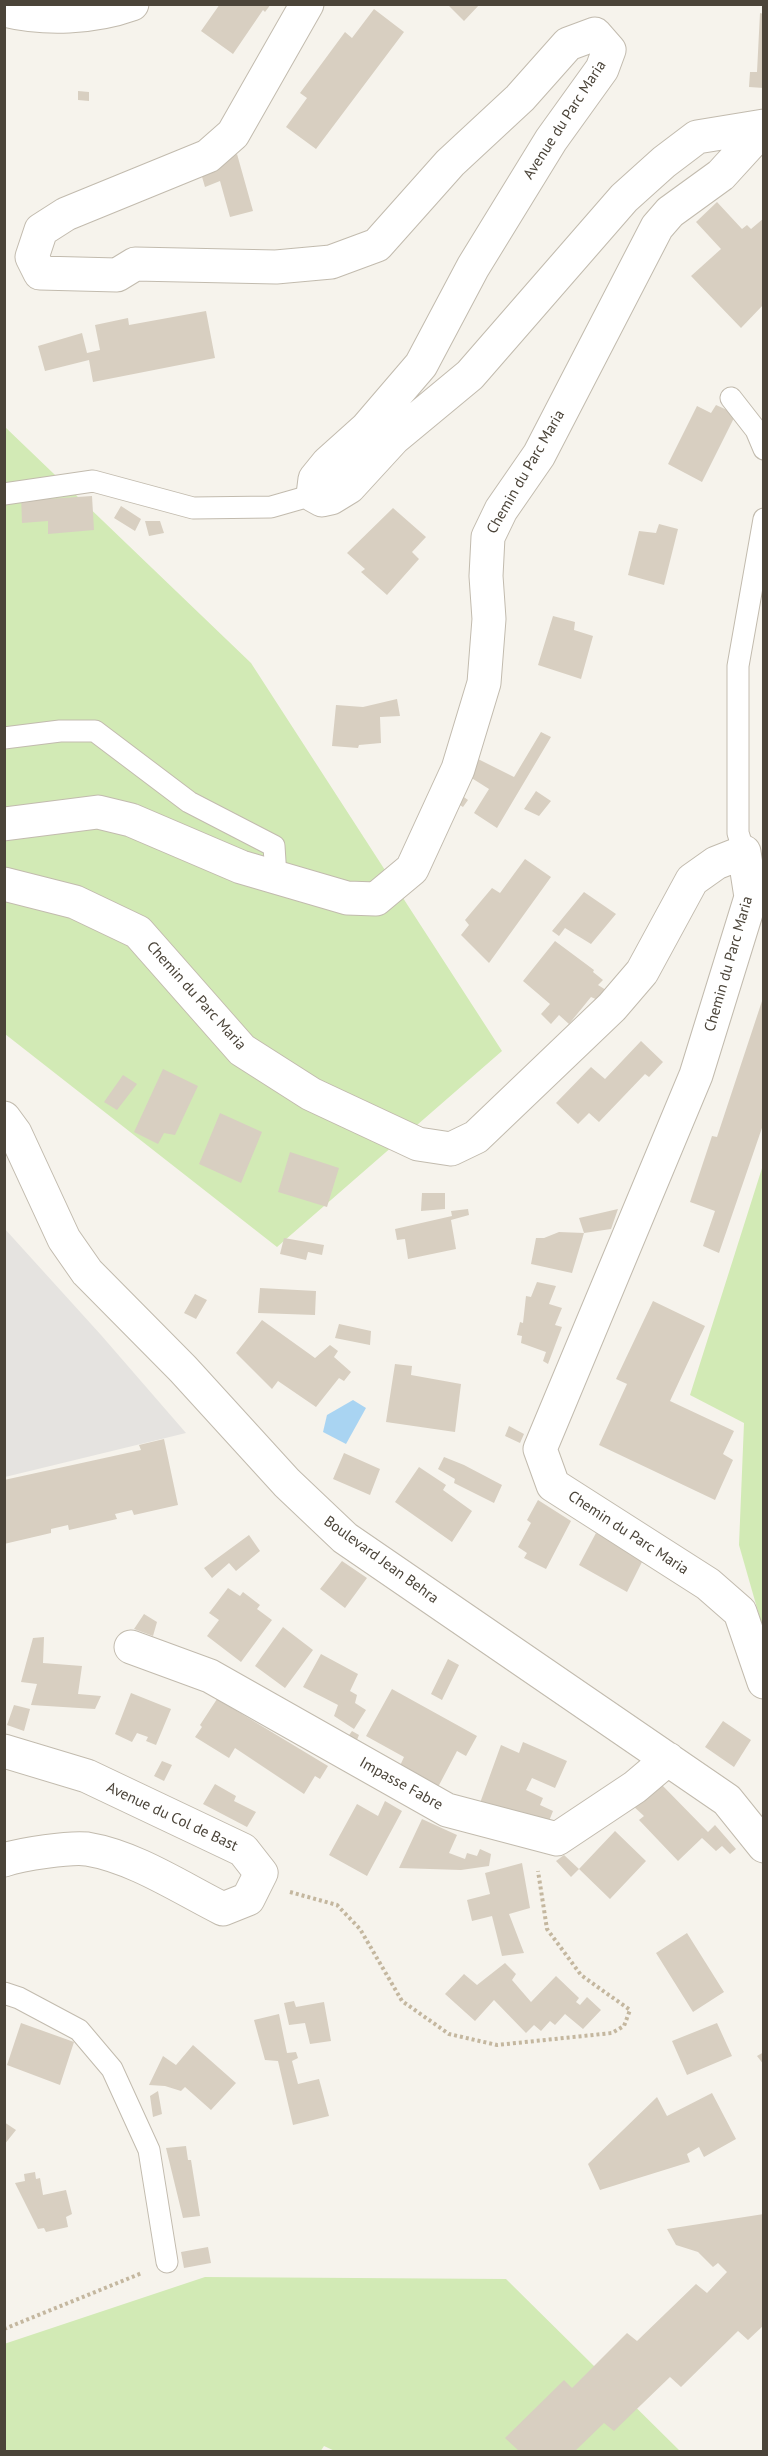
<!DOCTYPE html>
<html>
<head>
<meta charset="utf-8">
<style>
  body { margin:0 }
  #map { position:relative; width:768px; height:2456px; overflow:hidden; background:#f6f3ec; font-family:"PT Sans",sans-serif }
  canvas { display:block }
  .frame { position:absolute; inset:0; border:6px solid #4b4439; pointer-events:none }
</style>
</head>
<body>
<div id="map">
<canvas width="768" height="2456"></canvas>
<div class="frame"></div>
</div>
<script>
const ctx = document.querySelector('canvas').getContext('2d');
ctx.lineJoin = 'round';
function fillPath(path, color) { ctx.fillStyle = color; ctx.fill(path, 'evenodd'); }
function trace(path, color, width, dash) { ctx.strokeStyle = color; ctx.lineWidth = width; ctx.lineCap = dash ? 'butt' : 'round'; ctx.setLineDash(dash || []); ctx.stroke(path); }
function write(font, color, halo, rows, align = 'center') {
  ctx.font = font + ' "PT Sans",sans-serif'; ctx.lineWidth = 6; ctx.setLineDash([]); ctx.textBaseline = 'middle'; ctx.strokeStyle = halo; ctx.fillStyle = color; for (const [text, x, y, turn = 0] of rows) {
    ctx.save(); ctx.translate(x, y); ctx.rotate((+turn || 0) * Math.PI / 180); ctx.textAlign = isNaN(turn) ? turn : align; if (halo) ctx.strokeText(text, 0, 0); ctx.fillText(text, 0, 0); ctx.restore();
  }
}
const green = new Path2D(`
  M4,426L251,663L502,1051L277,1247L5,1034Z
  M763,1165V1629L739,1545L744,1423L690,1395Z
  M205,2277L506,2279L680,2451L337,2452L324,2446L320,2452L5,2451L4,2344Z`);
const parking = new Path2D(`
  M4,1228L101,1335L186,1433L5,1477Z`);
const water = new Path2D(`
  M353,1400L366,1408L346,1444L323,1432L327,1415Z`);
const building = new Path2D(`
  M220,4H271L265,12L263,10L233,54L201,31Z
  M447,4H480L464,21Z
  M374,9L404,32L316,149L286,127L307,98L300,93L345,32L352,38Z
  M760,13L764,14V88L749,87L750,72H757Z
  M78,91L89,92V101L78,100Z
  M237,154L253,211L230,217L220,181L205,187L200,170Z
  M717,202L742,229L747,225L751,229L764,218V304L741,328L691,276L721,249L696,222Z
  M206,311L215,358L93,382L89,360L45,371L38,346L82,333L87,353L100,350L95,325L128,318L129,325Z
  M716,405L736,414L702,482L668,464L697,406L711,413Z
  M47,493V499L92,496L94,530L48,534V521L22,523L21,495Z
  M121,506L141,519L135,531L114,518Z
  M393,508L426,537L412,552L419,559L387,595L361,572L365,569L347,553Z
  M145,521H160L164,533L149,536Z
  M659,524L678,529L664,585L628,575L639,531L656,533Z
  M553,616L575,622L574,630L593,636L581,679L538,665Z
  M397,699L400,716L380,717L381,743L359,745L358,748L332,746L336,705L363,707Z
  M541,732L551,737L497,828L474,813L489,789L470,777L478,759L514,777Z
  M536,791L551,801L539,816L524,809Z
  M457,792L468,800L463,807L453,801Z
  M525,859L551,877L489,963L461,935L469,925L465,920L492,888L500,893Z
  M584,892L616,914L591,944L565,928L559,936L552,931Z
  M555,941L594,970L593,972L603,980L598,985L606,990L600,1001L591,997L569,1024L559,1015L551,1024L541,1014L550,1004L523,981Z
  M762,1001L764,1122L719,1253L703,1246L715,1211L690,1202L712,1136L717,1137Z
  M641,1041L663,1062L649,1077L645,1074L599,1122L589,1113L578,1124L556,1103L591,1067L605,1079Z
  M163,1069L198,1086L175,1135L164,1133L158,1144L134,1132Z
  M123,1075L137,1084L117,1110L104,1102Z
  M220,1113L262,1132L241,1183L199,1164Z
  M290,1152L339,1168L327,1207L278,1192Z
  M422,1193H445V1209L421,1211Z
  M468,1209L469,1215L451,1220L456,1249L408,1259L405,1239L397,1240L395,1229L452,1216L451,1211Z
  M618,1209L611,1229L584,1233L572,1273L531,1264L536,1238H544L559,1232L584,1233L579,1218Z
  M284,1238L324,1245L322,1255L308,1252L306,1260L280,1254Z
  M537,1282L556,1286L549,1304L562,1308L555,1325L562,1327L548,1364L543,1361L546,1352L521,1343L522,1336L517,1335L520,1322L523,1323L526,1296L531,1297Z
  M260,1288L316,1291L315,1315L258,1313Z
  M195,1294L207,1300L196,1319L184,1313Z
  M653,1301L705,1326L670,1401L734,1431L723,1454L733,1460L715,1500L599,1445L627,1384L616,1379Z
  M262,1320L315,1358L330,1345L338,1351L334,1357L351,1372L344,1381L339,1378L316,1407L278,1381L272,1389L236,1353Z
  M339,1324L371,1331L370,1345L335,1338Z
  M395,1364L412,1366L411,1375L461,1384L455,1432L386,1422Z
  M509,1426L524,1434L520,1443L505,1436Z
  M164,1439L178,1505L134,1515L132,1510L115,1514L117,1519L69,1530L68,1525L51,1529V1533L4,1544V1480L141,1450L139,1445Z
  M344,1453L380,1469L370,1495L333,1479Z
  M444,1457L464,1465L502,1485L494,1503L454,1483L455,1479L438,1469Z
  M419,1467L446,1485L443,1490L472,1511L452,1542L395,1502Z
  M538,1500L571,1521L546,1569L524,1558L527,1553L518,1547L531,1523L527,1520Z
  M596,1533L643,1560L627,1592L579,1565Z
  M249,1535L260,1551L236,1571L229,1563L212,1578L204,1568Z
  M342,1561L367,1578L345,1608L320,1589Z
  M228,1588L240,1596L243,1592L260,1605L257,1609L272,1620L241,1662L207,1636L219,1620L209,1613Z
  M144,1614L157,1622L153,1636L134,1629Z
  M283,1627L313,1650L285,1688L255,1666Z
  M44,1637L43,1663L82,1666L78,1694L101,1696L95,1709L31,1705L37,1684L21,1682L33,1638Z
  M321,1654L358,1674L350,1691L357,1695L355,1703L366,1710L354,1729L334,1716L338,1705L303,1687Z
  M448,1659L459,1665L442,1700L431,1694Z
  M392,1689L477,1736L466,1756L457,1751L437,1789L398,1770L404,1757L366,1736Z
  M131,1693L171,1709L156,1745L146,1741L148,1737L137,1733L132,1742L115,1734Z
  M217,1699L328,1766L320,1779L315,1776L304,1794L235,1748L229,1758L195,1737L202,1727L200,1725Z
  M14,1705L30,1709L24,1731L7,1725Z
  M723,1721L751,1740L734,1767L705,1747Z
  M352,1731L359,1735L354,1747L344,1742Z
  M523,1742L567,1761L555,1788L532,1778L526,1790L543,1798L540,1805L553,1811L549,1821L480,1803L501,1745L519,1753Z
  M162,1761L172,1765L164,1781L154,1776Z
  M660,1783L708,1832L715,1825L736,1849L730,1854L722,1846L716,1851L702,1838L678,1861L639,1820L644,1816L632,1805Z
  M215,1784L236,1796L234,1801L256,1812L247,1827L203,1804Z
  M385,1801L402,1811L367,1876L329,1855L357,1804L378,1816Z
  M422,1819L457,1835L449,1853L465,1859L467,1853L477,1856L480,1849L491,1854L489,1866L461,1870L399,1868Z
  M615,1831L646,1861L610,1899L579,1869Z
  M564,1855L579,1869L571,1877L556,1861Z
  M522,1863L530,1908L509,1914L524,1953L502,1956L492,1916L472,1921L467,1900L490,1894L485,1873Z
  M687,1933L724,1992L693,2012L656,1953Z
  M505,1963L516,1974L512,1980L531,2002L556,1976L579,1998L576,2002L580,2005L587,1997L601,2010L583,2029L565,2014L555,2025L550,2021L541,2031L534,2025L526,2033L494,2000L475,2021L445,1994L464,1974L477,1985Z
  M294,2001L296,2007L324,2002L331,2041L310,2044L305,2023L289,2025L284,2003Z
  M279,2014L287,2053L296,2052L298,2058L292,2061L298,2084L319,2079L329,2116L293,2125L278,2061L265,2060L254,2020Z
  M21,2023L74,2042L60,2085L7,2065Z
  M717,2023L732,2056L687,2075L672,2041Z
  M193,2045L236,2083L211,2110L185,2087L181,2091L165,2086L149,2085L163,2056L176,2065Z
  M764,2052V2065L757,2056Z
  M158,2091L162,2114L153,2117L150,2096Z
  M712,2093L736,2139L704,2157L699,2147L687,2154L690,2162L600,2190L588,2164L657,2097L667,2116Z
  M4,2122L16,2130L4,2145Z
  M186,2146L188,2160H191L200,2216L183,2218L166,2148Z
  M35,2172L36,2179L40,2178L43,2195L66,2190L72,2214L66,2217L68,2227L46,2232L44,2228L38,2229L15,2183L25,2181L24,2174Z
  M764,2214V2325L748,2340L738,2331L681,2387L670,2377L614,2431L604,2423L575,2451H519L505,2438L564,2380L572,2388L627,2333L637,2341L696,2284L707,2293L727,2272L718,2263L713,2267L698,2252L676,2245L667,2229Z
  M208,2247L211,2263L184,2268L181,2252Z`);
const path = new Path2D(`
  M290,1892L337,1905L360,1929L402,2001L449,2034L497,2045L612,2033L624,2026L630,2010L581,1975L547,1929L538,1871
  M4,2329L142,2273`);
const service = new Path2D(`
  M731,398L756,430L764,449
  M4,494L93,481L193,508L271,507L313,495
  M4,738L60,731H95L189,802L274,846L276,877
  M744,852L738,833V666L764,519
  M4,1993L19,1998L79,2030L112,2069L149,2150L167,2262`);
const minor = new Path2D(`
  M307,4L233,134L208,156L66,214L41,230L32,257L40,273L117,275L135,264L276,267L331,262L377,245L450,163L520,98L568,44L595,34L609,50L602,69L551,140L473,267L421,365L367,428L328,463L315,479L313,495L322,500L331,498L349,487L394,438L470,375L624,198L664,162L697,137L764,126
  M4,10C45,20 93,18 132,4
  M4,824L98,812L131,820L241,867L347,898L376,899L412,869L458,769L484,683L489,619L486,576L488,537L501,510L539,455L657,227L670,212L721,175L764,128
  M4,884L75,902L138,932L242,1050L311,1094L418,1144L451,1149L476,1137L612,1007L642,972L692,880L716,863L744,852L751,897L696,1075L540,1449L553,1485L708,1584L740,1612L764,1682
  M4,1118L15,1133L64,1239L87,1272L183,1369L287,1483L345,1538L727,1800L764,1846
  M131,1647L210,1676L447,1810L557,1839L635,1787L668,1759
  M4,1751L87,1776L243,1850L261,1873L248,1899L223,1909C181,1888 135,1857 87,1849C70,1847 22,1854 4,1860`);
const streetNames = [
  ["Avenue du Parc Maria",565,120,-57],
  ["Chemin du Parc Maria",526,472,-60],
  ["Chemin du Parc Maria",729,964,-74],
  ["Chemin du Parc Maria",196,996,48],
  ["Chemin du Parc Maria",628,1533,33],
  ["Boulevard Jean Behra",381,1560,36],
  ["Impasse Fabre",401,1784,29],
  ["Avenue du Col de Bast",172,1817,25]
];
fillPath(green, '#d2eab5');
fillPath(parking, '#e5e3e0');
fillPath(water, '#a9d4f2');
fillPath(building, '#d8cfc1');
trace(service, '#c2bbae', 23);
trace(minor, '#c2bbae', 35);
trace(path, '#c4b79f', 4, [3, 3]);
trace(service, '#fff', 21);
trace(minor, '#fff', 33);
write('15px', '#4b4439', '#fff', streetNames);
</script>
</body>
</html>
